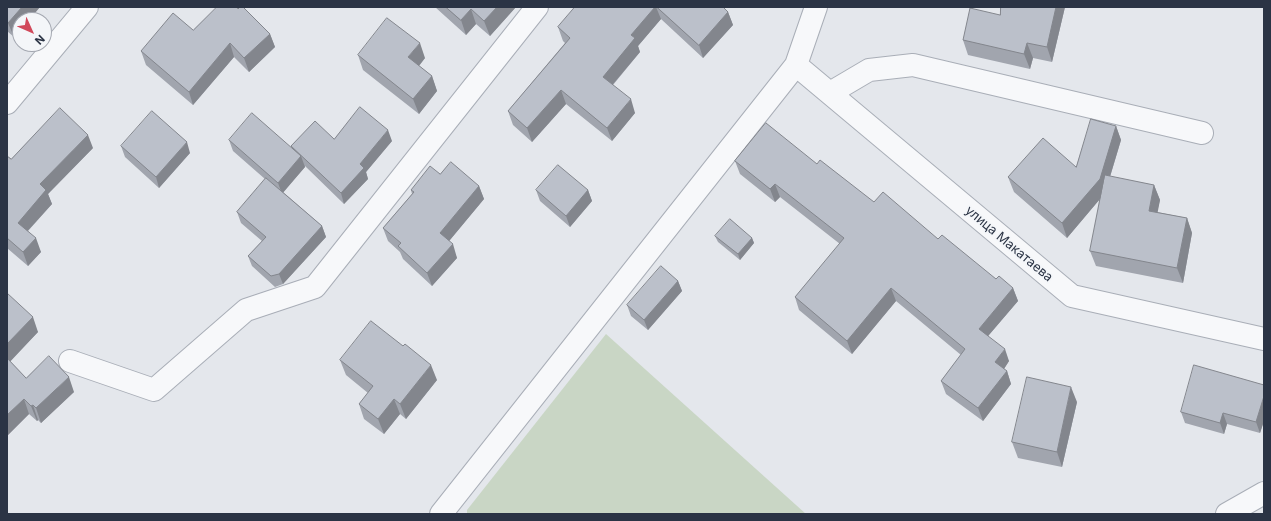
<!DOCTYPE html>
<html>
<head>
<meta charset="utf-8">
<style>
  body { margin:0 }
  #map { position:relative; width:1271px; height:521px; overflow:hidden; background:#e4e7ec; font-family:Inter,sans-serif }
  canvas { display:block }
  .frame { position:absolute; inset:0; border:8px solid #2b3445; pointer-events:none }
  .north { position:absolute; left:12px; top:12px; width:40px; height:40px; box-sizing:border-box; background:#f4f6f9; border:1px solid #a4a8b1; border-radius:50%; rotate:135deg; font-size:11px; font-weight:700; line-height:16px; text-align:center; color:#2b3445 }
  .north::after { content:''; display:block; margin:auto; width:14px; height:18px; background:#d1495b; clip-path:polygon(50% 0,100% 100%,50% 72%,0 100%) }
</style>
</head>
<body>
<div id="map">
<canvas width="1271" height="521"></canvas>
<div class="frame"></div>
<div class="north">N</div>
</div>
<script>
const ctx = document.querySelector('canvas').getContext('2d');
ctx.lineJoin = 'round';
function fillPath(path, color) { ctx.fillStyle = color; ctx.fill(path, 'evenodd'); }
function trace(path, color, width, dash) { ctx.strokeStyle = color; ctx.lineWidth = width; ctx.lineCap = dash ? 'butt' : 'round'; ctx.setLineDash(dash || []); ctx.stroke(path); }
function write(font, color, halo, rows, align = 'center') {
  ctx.font = font + ' Inter,sans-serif'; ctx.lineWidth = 3.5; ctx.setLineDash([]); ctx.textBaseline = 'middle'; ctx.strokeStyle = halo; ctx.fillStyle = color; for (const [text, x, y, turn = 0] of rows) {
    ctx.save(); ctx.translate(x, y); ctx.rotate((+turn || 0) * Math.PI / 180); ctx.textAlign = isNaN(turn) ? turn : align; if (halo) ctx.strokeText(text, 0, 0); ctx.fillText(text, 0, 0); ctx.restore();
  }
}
const green = new Path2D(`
  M606,334L806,514H467V510Z`);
const minor = new Path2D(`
  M796,65L1072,296L1264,339
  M830,93L869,70L913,65L1202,133
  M7,103L87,7
  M70,361L154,390L246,310L315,287L537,7
  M441,514L796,65L816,7
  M1227,514L1264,493`);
const wall = new Path2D(`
  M7,7H40L29,20H20V30L14,37L7,31Z
  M435,7H516L490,36L476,24L466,35Z
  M575,7H723L728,12L733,25L703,58L661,19L638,46L640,52L613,85L635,113L612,141L566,104L532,142L513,125L508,111L565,43L563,41L558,27Z
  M1065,7L1052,62L1033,58L1030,69L968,55L963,40L1000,15Z
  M193,30L270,34L275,47L249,72L234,57L193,105L146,65L141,51Z
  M358,55L425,58L419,66L432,76L437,91L419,114L363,70Z
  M1116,126L1121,140L1110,177L1154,185L1160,200L1157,212L1187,218L1192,233L1183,283L1096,266L1090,251L1100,199L1067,238L1014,192L1008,177L1076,167Z
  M334,139L392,141L366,172L368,179L344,204L305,166V167L283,192L322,226L326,237L283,284L275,287L252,266L248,256L262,241L241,223L237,212L265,179L233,151L229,140L292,148L291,146Z
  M121,146L190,153L159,188L125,157Z
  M93,148L48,194L52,204L28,231L41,252L28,266L7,248V156L11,159Z
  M735,161L817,164L874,202L938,239L996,279L1013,288L1018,301L988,336L1009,361L1004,369L1007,371L1011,384L983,421L946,394L941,381L961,355L896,301L852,354L799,310L795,297L840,244L780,197L775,202L740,174Z
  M440,174L479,186L484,199L449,241L457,258L432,286L403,259L400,252L388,241L383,228L412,194L411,190Z
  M536,190H588L592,201L570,227L540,201Z
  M715,236L752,238L754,243L740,260L718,242Z
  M678,281L682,291L648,330L631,316L627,305Z
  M7,293L38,332L10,361L26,378L74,392L41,423L38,420L37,421L29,414L7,436Z
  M340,360L437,380L406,419L400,414L384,434L364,419L359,404L368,393L346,375Z
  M1264,385V421L1260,433L1227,424L1224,434L1185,423L1181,412Z
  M1077,402L1062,467L1018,458L1012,442Z`);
const shadedWall = new Path2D(`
  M22,7H40L29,20H20V30L14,37L8,23Z
  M497,7H516L490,36L484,21Z
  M655,7H656L661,19L638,46L640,52L608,90L603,77L631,35Z
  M1056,7H1065L1052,62L1047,47Z
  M471,9L476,24L466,35L461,20Z
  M728,12L733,25L703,58L699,45Z
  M270,34L275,47L249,72L244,58Z
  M230,43L234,57L193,105L189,92Z
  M420,43L425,58L414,72L408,57Z
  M1027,43L1033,58L1030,69L1024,54Z
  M432,76L437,91L419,114L413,99Z
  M561,90L566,104L532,142L527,128Z
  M631,99L635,113L612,141L607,128Z
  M1116,126L1121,140L1105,193L1067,238L1062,223Z
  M388,130L392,141L366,172L368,179L344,204L341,193L360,164Z
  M88,135L93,148L48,194L52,204L23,236L18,223L40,184Z
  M187,142L190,153L159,188L156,177Z
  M301,156L305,167L282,194L278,183Z
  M775,184L780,197L775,202L770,189Z
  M1154,185L1160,200L1155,226L1149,211Z
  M479,186L484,199L445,246L440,233Z
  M588,190L592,201L570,227L566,216Z
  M1187,218L1192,233L1183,283L1177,268Z
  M322,226L326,237L283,284L279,274Z
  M36,238L41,252L28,266L23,252Z
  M752,238L754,243L740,260L738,254Z
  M453,244L457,258L432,286L427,273Z
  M678,281L682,291L648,330L644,320Z
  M891,288L896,301L852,354L847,341Z
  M1013,288L1018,301L983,342L979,329Z
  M33,317L38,332L7,365V344Z
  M1005,349L1009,361L1000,375L995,362Z
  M431,365L437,380L406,419L400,404Z
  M1007,371L1011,384L983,421L978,408Z
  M69,377L74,392L41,423L36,408Z
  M1071,387L1077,402L1062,467L1057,452Z
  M1264,396V421L1260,433L1256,422Z
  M24,399L29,414L7,436V415Z
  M394,399L400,414L384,434L378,419Z
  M33,405L38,420L37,421L31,406Z
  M1223,413L1227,424L1224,434L1220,423Z`);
const building = new Path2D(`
  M7,7H22L8,23L7,22Z
  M217,7H237L238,9L240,7H243L270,34L244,58L230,43L189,92L141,51L173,13L193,30Z
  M446,7H497L484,21L471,9L461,20Z
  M575,7H655L631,35L635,38L603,77L631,99L607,128L561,90L527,128L508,111L570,38L558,27Z
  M657,7H723L728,12L699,45Z
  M1001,7H1056L1047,47L1027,43L1024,54L963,40L970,8L1000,15Z
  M387,18L420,43L408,57L432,76L413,99L358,55Z
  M360,107L388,130L360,164L364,168L341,193L291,146L315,121L334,139Z
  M60,108L88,135L40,184L46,190L18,223L36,238L23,252L7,238V156L11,159Z
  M152,111L187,142L156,177L121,146Z
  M252,113L301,156L278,183L229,140Z
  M1091,119L1116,126L1100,179L1062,223L1008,177L1043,138L1076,167Z
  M766,123L817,164L820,160L874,202L883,192L938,239L942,235L996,279L999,276L1013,288L979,329L1005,349L995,362L1007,371L978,408L941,381L965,349L891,288L847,341L795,297L844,238L775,184L770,189L735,161Z
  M451,162L479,186L440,233L453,244L427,273L398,246L401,243L383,228L414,192L411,190L430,166L440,174Z
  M558,165L588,190L566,216L536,190Z
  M1105,175L1154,185L1149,211L1187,218L1177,268L1090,251Z
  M266,178L322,226L279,274L271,276L248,256L266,237L237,212Z
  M730,219L752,238L738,254L715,236Z
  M661,266L678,281L644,320L627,305Z
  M7,293L33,317L7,344Z
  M371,321L403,346L405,344L431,365L400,404L394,399L378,419L359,404L373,386L340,360Z
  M49,356L69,377L36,408L33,405L31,406L24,399L7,415V358L26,378Z
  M1194,365L1264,385V396L1256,422L1223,413L1220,423L1181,412Z
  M1027,377L1071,387L1057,452L1012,442Z`);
const streetNames = [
  ["улица Макатаева",1009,244,40]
];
fillPath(green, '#c9d6c5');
trace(minor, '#a9aeb7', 24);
trace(minor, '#f7f8fa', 22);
fillPath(wall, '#a1a5ae');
fillPath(shadedWall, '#83868d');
fillPath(building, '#bbc0ca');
trace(building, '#83868d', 1);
write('13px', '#2b3445', '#f4f6f9', streetNames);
</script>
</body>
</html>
